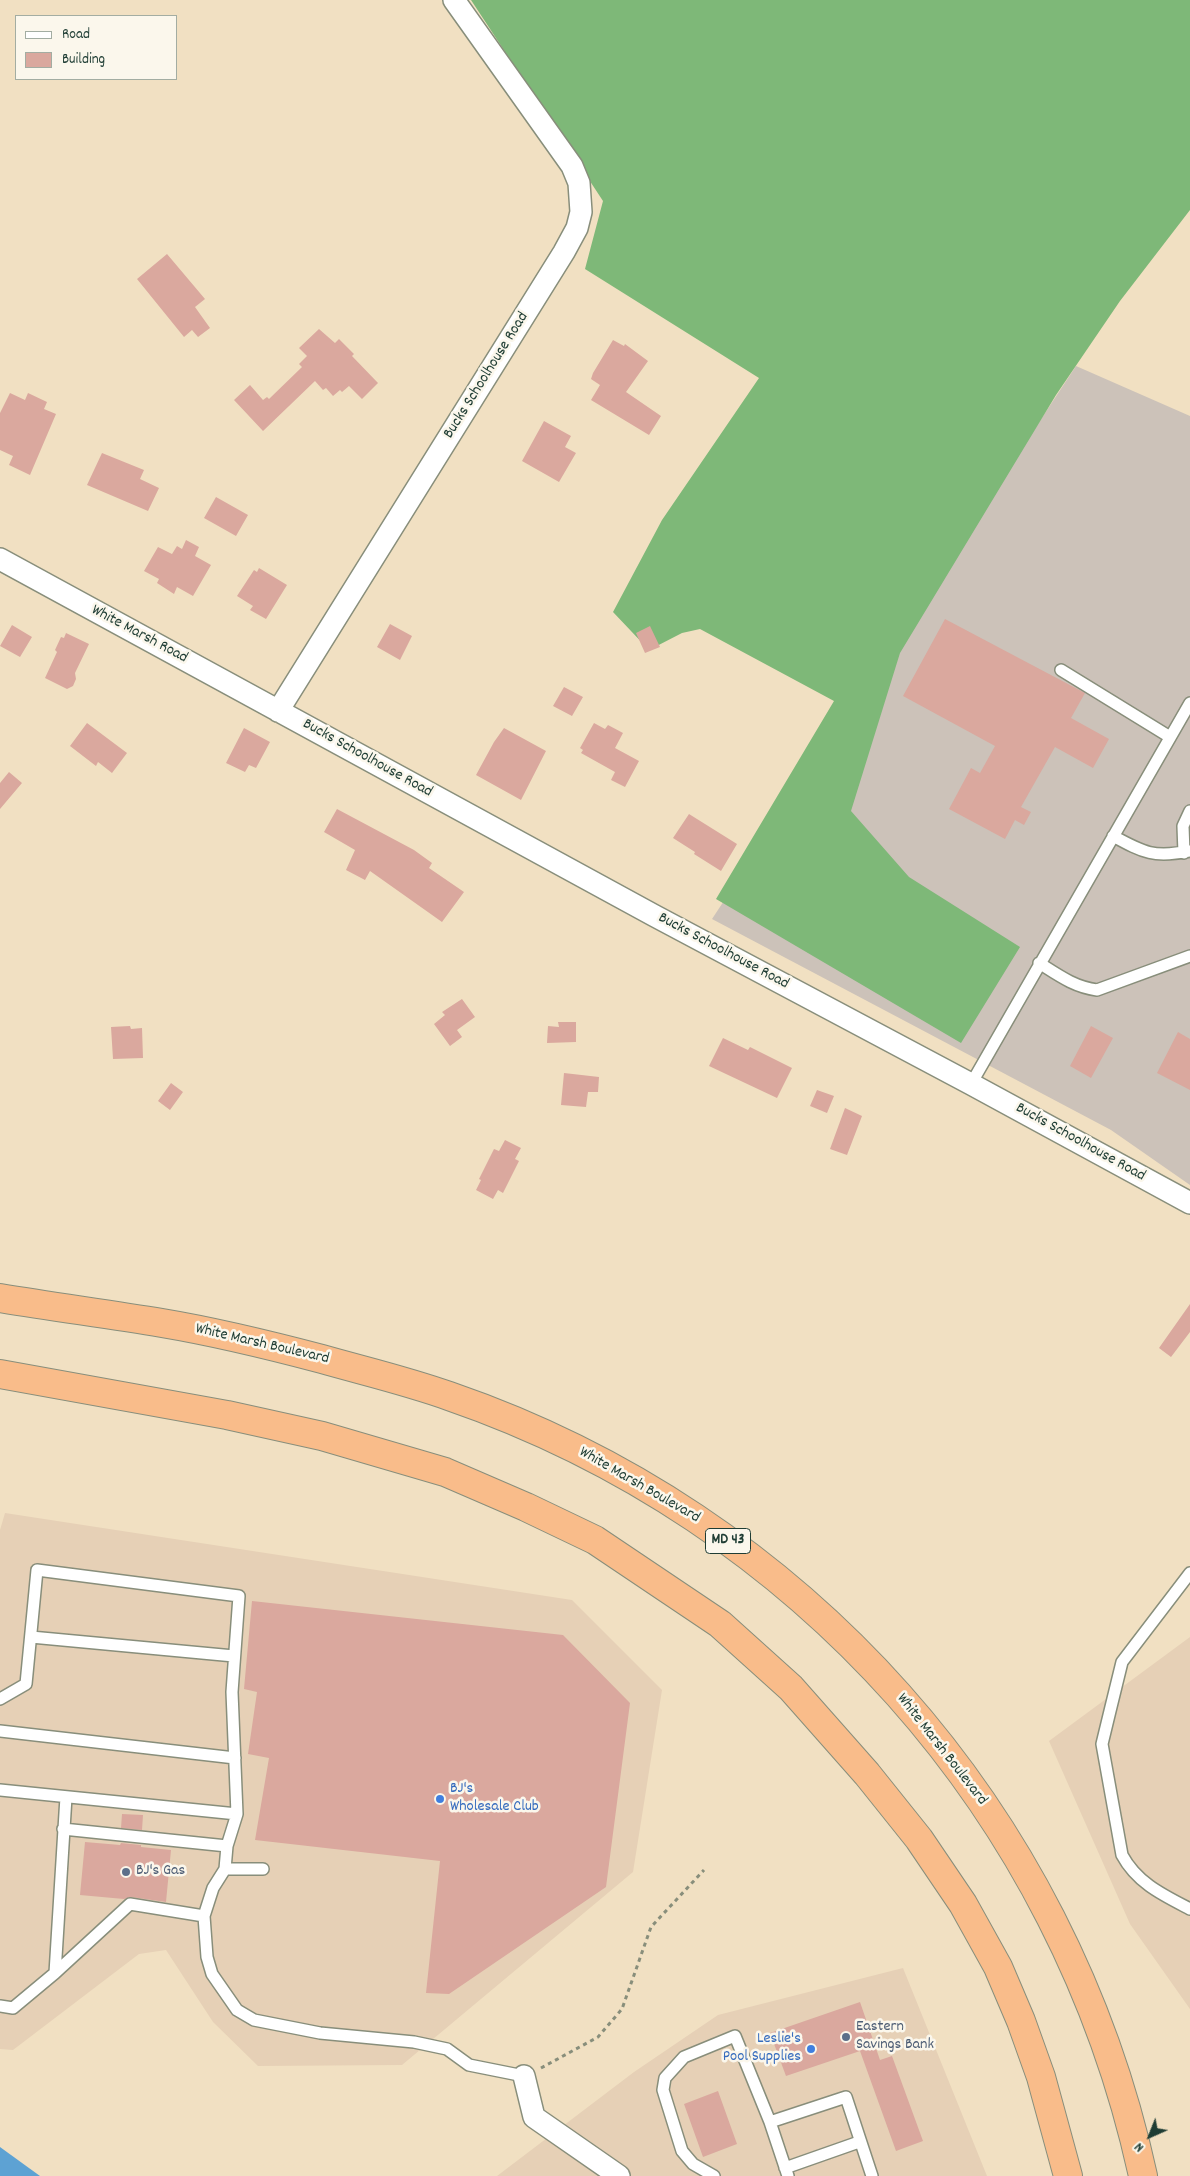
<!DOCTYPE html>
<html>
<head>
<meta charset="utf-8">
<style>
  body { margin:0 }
  #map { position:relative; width:1190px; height:2176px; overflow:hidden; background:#f1e0c2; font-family:Dekko,sans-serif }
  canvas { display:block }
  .legend { position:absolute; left:15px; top:15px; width:162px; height:65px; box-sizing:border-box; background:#fbf7ec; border:1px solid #a3ada2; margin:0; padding:6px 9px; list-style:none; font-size:15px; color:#1f3d34 }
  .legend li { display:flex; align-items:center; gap:10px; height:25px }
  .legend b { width:25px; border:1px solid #a3ada2 }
  .north { position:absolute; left:1125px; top:2111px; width:50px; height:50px; -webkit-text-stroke:4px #fbf7ec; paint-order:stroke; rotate:224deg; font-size:14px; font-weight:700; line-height:20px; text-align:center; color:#1f3d34 }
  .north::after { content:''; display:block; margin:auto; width:18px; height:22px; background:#1f3d34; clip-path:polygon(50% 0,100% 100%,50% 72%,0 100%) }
</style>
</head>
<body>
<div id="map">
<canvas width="1190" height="2176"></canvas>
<ul class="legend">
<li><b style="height:6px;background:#fff"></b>Road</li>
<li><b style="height:14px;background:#daa89e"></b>Building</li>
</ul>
<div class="north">N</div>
</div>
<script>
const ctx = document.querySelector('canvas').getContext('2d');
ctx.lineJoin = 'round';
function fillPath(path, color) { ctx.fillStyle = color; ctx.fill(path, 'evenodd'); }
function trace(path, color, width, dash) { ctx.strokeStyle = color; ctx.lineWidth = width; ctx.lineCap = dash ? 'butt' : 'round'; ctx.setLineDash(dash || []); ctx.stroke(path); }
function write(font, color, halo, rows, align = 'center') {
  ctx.font = font + ' Dekko,sans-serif'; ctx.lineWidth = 5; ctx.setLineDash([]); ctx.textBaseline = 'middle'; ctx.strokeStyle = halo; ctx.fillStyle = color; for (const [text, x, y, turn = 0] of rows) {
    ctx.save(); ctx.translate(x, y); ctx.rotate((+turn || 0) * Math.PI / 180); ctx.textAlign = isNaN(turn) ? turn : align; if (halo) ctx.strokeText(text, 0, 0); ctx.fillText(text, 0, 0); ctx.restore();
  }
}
const built = new Path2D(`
  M5,1513L572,1600L662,1690L633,1872L402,2065L258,2066L213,2022L166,1950L139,1954L13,2050L0,2049V1530Z
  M1190,1637V2009L1130,1924L1049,1741Z
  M903,1968L987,2176H497L634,2072L718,2015Z`);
const industrial = new Path2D(`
  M1076,366L1190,416V1185L1111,1130L712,919Z`);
const forest = new Path2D(`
  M471,0H1190V210L1120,301L1056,395L900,653L851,811L909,877L1020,947L961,1043L716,899L834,701L700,629L682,633L649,650L613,612L662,520L759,378L585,269L603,201Z`);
const water = new Path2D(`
  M0,2147L40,2176H0Z`);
const building = new Path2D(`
  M167,254L205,299L195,307L210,328L198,337L192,330L184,337L137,279Z
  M319,329L335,343L339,339L354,354L352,356L378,383L362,399L349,386L342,392L340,390L333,396L326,388L323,390L315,381L263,431L234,400L250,385L263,400L267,397L269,399L302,367L299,364L307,356L299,348Z
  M613,340L624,346L625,344L648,361L626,392L661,416L649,435L591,400L600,385L591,379L593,373Z
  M10,393L25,400L28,393L47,402L44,409L56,414L30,475L9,465L13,456L0,450V413Z
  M544,421L571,436L565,447L576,453L559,482L522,461Z
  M102,453L144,470L140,479L159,488L148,511L87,485Z
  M216,497L248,515L236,536L204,518Z
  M186,540L199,547L195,556L211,565L193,596L177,587L174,594L157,583L159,579L144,571L158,547L172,554L177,546L182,549Z
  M259,568L287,585L266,619L250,610L253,606L237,596L254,570L257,572Z
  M945,619L1085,693L1071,718L1109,739L1093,768L1055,747L1021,807L1031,812L1024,825L1015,820L1005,839L949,809L971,768L980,773L995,746L903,696Z
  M390,624L412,636L400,660L377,647Z
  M12,625L32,637L20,657L0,646Z
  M650,626L660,647L645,653L636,633Z
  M66,633L89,644L75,673L76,679L73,686L67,689L45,678L57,652L55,650L61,637L64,638Z
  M564,687L583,697L572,716L553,706Z
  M87,723L127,753L112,773L98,762L96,766L70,746Z
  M594,723L605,729L608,725L623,733L615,748L639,761L625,787L611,780L615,772L581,753L583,750L580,748Z
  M244,728L270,742L256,768L249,765L245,772L226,763Z
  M504,728L546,751L521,800L476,775L494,742Z
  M9,772L22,783L0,809V783Z
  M337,809L414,850L432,863L429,868L464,892L442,922L370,871L365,880L346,870L355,850L324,832Z
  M689,814L737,844L721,871L694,854L695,852L673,838Z
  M462,999L475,1017L457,1030L462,1037L450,1046L434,1024L445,1015L442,1012Z
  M558,1022H576V1042L547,1043L548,1026L559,1027Z
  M130,1026L131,1029L142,1028L143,1058L113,1059L111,1027Z
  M1091,1026L1113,1038L1091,1078L1070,1066Z
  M1178,1032L1190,1039V1090L1157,1073Z
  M723,1038L748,1050L750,1047L792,1068L777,1098L709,1066Z
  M564,1073L599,1077L598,1092H588L586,1107L561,1105Z
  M171,1083L183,1092L170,1110L158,1101Z
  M817,1090L834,1096L827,1113L810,1106Z
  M845,1108L862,1116L847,1155L830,1149Z
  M505,1140L521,1148L515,1159L519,1161L503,1193L498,1190L493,1199L476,1190L481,1180L479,1179L494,1149L499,1151Z
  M1190,1304V1332L1171,1357L1159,1348Z
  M252,1601L563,1635L630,1703L606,1887L449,1994L426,1993L440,1861L255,1840L269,1758L248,1754L257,1692L244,1689Z
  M122,1814L143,1815L142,1830L121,1828Z
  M85,1842L120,1845L121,1843L141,1845V1847L171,1850L166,1902L131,1897L124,1899L80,1895Z
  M860,2002L880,2060L892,2056L923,2141L896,2151L860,2051L786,2076L770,2033Z
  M718,2091L737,2144L703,2157L684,2104Z`);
const path = new Path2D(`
  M541,2068L598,2037L622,2009L651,1927L704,1870`);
const lane = new Path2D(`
  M1061,670L1170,737
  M1113,836C1144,853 1154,858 1190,851
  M1184,853L1183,826L1190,811
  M1039,963C1058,975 1074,987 1097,990L1190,956
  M971,1084L1190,703
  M1190,1573L1122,1662L1110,1711L1102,1744L1122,1855C1137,1883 1163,1895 1190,1909
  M31,1637L234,1656
  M0,1699L26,1684L37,1570L239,1596L232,1692L237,1814L227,1846L225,1869L213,1888L204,1916L207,1957L212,1974L237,2010L254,2020L320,2033L414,2042L447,2049L469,2065L524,2076
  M0,1731L235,1758
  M0,1790L237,1814
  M63,1829L227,1846
  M225,1869H263
  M55,1973L66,1797
  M0,2006L13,2008L55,1973L130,1904L204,1916
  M770,2122L846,2097L872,2176
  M785,2168L859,2142
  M714,2176L693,2164L682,2151L663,2090L665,2078L684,2057L735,2036L770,2122L788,2176`);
const street = new Path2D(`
  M0,559L655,916L971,1084L1190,1203
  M278,711L564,252L577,228L581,212L579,183L572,166L454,0
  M524,2076L534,2117L619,2176`);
const highway = new Path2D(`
  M0,1298C54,1307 108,1314 162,1323C216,1332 269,1345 322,1359C364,1371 407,1381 449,1396C801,1517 1064,1812 1143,2176
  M0,1374L227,1415L322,1436L445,1472L526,1507L595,1540L720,1624L791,1688L867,1774L919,1839L963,1904L998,1967L1021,2021L1041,2077L1068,2176`);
const markers = [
  [440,1799,5,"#3f7fe0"],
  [126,1872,5,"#5c6f8a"],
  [846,2037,5,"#5c6f8a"],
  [811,2049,5,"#3f7fe0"]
];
const shields = [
  [728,1541,45]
];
const shieldNames = [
  ["MD 43",728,1541]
];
const streetNames = [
  ["Bucks Schoolhouse Road",487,376,-58],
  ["White Marsh Road",139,635,28],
  ["Bucks Schoolhouse Road",367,759,29],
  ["Bucks Schoolhouse Road",723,952,28],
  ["Bucks Schoolhouse Road",1080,1143,29],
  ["White Marsh Boulevard",262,1345,13],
  ["White Marsh Boulevard",639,1486,30],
  ["White Marsh Boulevard",941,1750,52]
];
const shopNames = [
  ["BJ's",450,1790],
  ["Wholesale Club",450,1808],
  ["Leslie's",801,2040,"right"],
  ["Pool Supplies",801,2058,"right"]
];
const serviceNames = [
  ["BJ's Gas",136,1872],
  ["Eastern",856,2028],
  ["Savings Bank",856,2046]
];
fillPath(built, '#e6d0b6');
fillPath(industrial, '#ccc2b9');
fillPath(forest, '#7eb878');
fillPath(water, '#5da2d3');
fillPath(building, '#daa89e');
trace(lane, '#888e7b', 14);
trace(street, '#888e7b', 24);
trace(highway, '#888e7b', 30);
trace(path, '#888e7b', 3, [4, 4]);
trace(lane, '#fff', 11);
trace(street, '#fff', 21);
trace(highway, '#f9bc8a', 28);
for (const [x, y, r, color] of markers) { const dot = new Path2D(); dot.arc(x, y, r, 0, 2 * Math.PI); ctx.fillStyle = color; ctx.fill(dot); trace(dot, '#fbf7ec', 2); }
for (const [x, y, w] of shields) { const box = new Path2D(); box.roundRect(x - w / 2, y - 12.5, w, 25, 4); ctx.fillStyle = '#fbf7ec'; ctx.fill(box); trace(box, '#1f3d34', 1); }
write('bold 15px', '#1f3d34', null, shieldNames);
write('16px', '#1f3d34', '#fbf7ec', streetNames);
write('16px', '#366cbe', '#fbf7ec', shopNames, 'left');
write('16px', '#4e5e75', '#fbf7ec', serviceNames, 'left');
</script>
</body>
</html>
